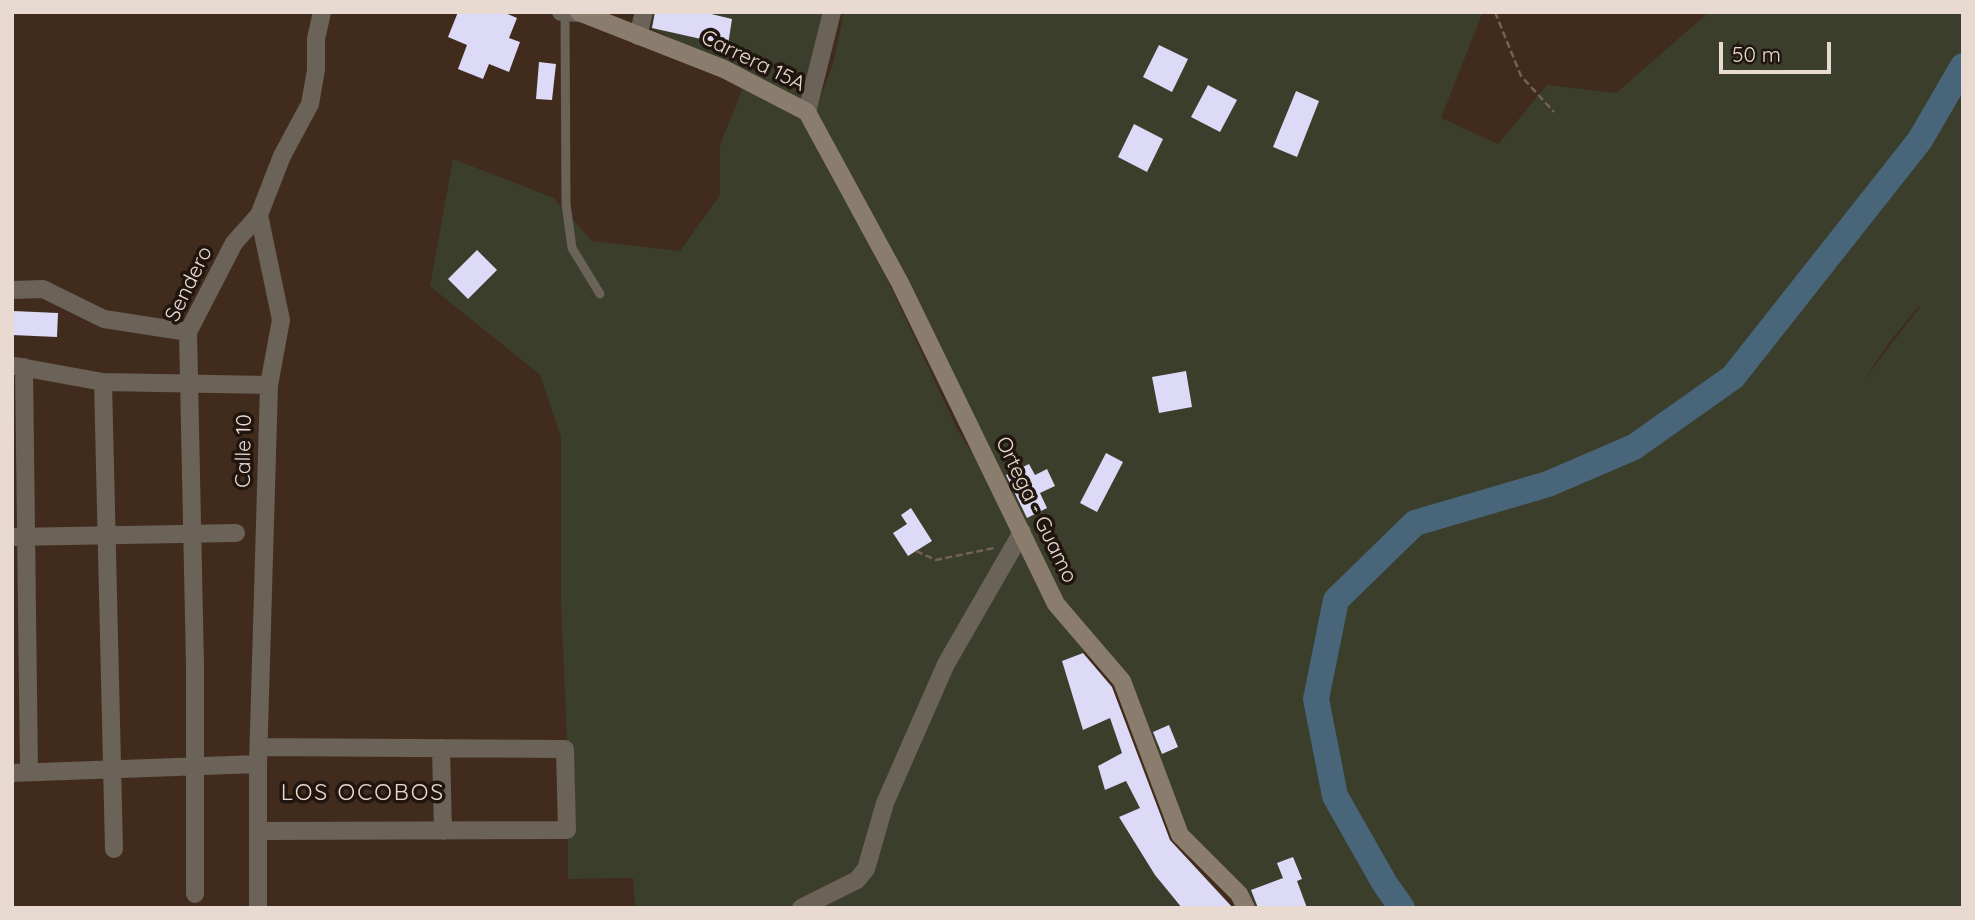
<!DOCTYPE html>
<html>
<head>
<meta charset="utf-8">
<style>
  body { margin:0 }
  #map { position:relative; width:1975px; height:920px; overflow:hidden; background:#412b1c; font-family:Quicksand,sans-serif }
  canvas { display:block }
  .frame { position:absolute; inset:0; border:14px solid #e9dad1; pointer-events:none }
  .scale { position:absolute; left:1719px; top:42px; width:112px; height:32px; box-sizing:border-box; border:4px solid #e9dad1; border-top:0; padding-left:9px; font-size:21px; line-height:24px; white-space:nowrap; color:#e9dad1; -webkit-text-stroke:5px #20160f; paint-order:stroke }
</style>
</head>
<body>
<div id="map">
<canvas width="1975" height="920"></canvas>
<div class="frame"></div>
<div class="scale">50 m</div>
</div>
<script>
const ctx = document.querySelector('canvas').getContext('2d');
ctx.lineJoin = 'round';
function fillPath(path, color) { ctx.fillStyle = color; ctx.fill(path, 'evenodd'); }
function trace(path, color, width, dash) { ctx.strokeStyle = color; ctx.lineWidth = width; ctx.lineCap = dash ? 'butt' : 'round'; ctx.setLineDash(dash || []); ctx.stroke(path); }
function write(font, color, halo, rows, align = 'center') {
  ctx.font = font + ' Quicksand,sans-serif'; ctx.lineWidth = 7; ctx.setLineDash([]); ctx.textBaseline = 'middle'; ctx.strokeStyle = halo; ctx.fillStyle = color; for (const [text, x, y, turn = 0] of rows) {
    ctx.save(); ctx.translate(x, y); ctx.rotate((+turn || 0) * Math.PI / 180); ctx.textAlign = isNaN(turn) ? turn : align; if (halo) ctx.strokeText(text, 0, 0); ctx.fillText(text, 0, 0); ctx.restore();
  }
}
const green = new Path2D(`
  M654,12H824L803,104L651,28Z
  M844,12H1483L1441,118L1498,144L1547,85L1616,93L1709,12H1963V908H1255L1246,892L1193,842L1145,721L1061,602L815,113L833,64ZM1919,306L1920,307L1866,377L1890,341Z
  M743,87L802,120L876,255L958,431L996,490L1021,543L1085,652L1062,661L1083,730L1110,718L1122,753L1098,766L1105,790L1126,781L1140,808L1119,817L1155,875L1182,908H635L633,878L568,879L567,741L561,603V437L540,375L430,286L453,159L554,198L592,241L680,251L720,195V145Z`);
const river = new Path2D(`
  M1402,908L1385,884L1335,796L1316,699L1336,600L1415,523L1548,484L1634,447L1733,377L1920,140L1963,66`);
const building = new Path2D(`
  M458,12H503L517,18L509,38L520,42L509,72L489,64L483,79L458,69L467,45L448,37Z
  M655,12H703L732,19L728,45L652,28Z
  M1159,45L1188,59L1172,92L1143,77Z
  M539,62L556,64L552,100L536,99Z
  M1208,85L1237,100L1220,132L1191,117Z
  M1296,91L1319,101L1297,157L1273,147Z
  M1134,124L1163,139L1147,172L1118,157Z
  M477,250L497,270L468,299L448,279Z
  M13,311L58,313L57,337L12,335Z
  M1186,371L1192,407L1159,413L1152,377Z
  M1106,453L1123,462L1097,512L1080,503Z
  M1029,464L1035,475L1047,469L1055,486L1040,493L1047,508L1027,518L1006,475Z
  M911,508L932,541L908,556L893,533L907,524L901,515Z
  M1083,653L1112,687L1170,840L1233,908H1182L1155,875L1119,817L1140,808L1126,781L1105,790L1098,766L1122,753L1110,718L1083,730L1062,661Z
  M1169,725L1178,747L1162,754L1153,732Z
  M1293,857L1302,879L1297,881L1307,908H1258L1251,890L1283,878L1277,863Z`);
const path = new Path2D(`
  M1495,12L1521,76L1554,112
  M916,551L936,560L994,548`);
const lane = new Path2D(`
  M565,13L566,204L572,248L600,294`);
const street = new Path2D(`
  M561,12L580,13
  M638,36L644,12
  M807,112L832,12
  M12,290L43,289L104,319L188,332
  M15,366L103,382L269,385
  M24,367L29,772
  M103,382L114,849
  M12,537L236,533
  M259,747L565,749L567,830L260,831
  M441,748L443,831
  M12,773L258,764
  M195,894V665L188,332L234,243L259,215
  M258,908V764L269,385L281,320L259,215L282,156L310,104L316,70V39L322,12
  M801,908L857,880L866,869L885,803L946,664L1022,532`);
const secondary = new Path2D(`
  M579,12L724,69L807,112L900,283L1056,604L1122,681L1180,835L1239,894L1246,908`);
const streetNames = [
  ["Carrera 15A",753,61,26],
  ["Sendero",189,284,-64],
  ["Calle 10",244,451,-89],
  ["Ortega - Guamo",1036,510,64]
];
const neighbourhoodNames = [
  ["LOS OCOBOS",363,793]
];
fillPath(green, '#3a3e2a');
trace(river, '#48657a', 26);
fillPath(building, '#dddaf8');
trace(path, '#766255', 2.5, [7, 3.5]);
trace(lane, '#6b6258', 9);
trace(street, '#6b6258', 18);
trace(secondary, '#8b7d6e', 18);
write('21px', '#e9dad1', '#20160f', streetNames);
ctx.letterSpacing = '2px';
write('23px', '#e9dad1', '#20160f', neighbourhoodNames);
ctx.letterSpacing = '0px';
</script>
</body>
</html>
